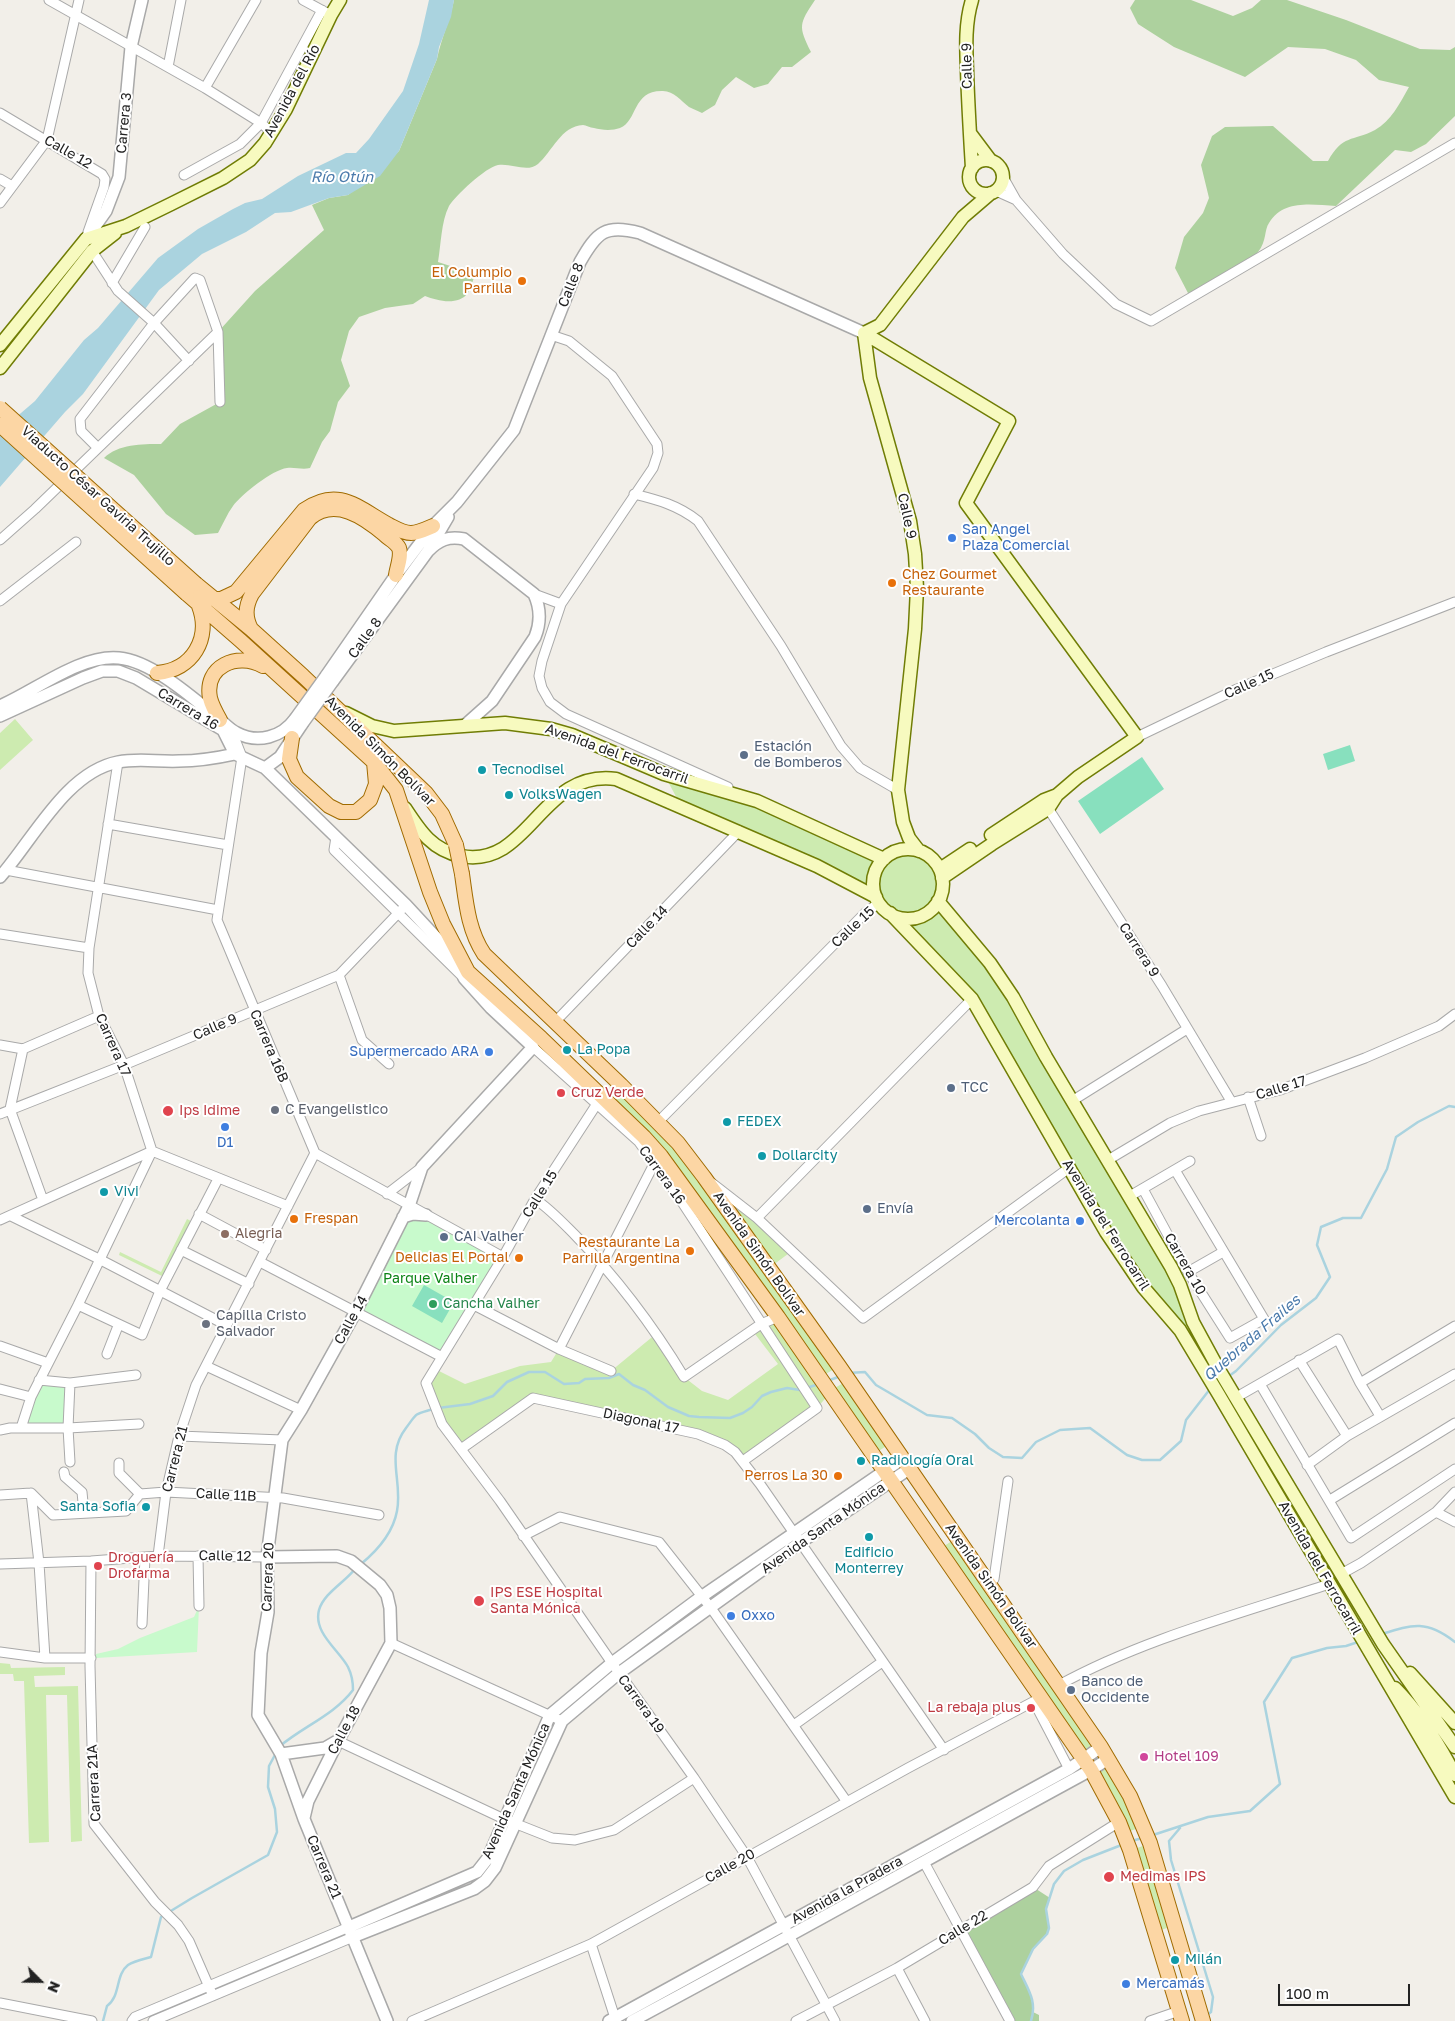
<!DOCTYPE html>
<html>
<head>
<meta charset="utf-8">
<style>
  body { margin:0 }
  #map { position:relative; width:1455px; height:2021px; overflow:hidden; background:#f2efe9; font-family:"Golos Text",sans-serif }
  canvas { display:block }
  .north { position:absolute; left:15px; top:1956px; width:50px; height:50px; -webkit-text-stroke:4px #fff; paint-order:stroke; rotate:113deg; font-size:14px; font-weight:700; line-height:20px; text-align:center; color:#222 }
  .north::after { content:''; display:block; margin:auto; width:18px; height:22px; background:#222; clip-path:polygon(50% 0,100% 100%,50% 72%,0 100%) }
  .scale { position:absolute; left:1278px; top:1984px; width:132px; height:22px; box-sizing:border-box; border:2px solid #222; border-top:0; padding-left:6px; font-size:15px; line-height:18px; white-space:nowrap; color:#222; -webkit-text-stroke:4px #fff; paint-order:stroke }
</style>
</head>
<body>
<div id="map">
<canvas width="1455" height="2021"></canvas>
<div class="north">N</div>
<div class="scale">100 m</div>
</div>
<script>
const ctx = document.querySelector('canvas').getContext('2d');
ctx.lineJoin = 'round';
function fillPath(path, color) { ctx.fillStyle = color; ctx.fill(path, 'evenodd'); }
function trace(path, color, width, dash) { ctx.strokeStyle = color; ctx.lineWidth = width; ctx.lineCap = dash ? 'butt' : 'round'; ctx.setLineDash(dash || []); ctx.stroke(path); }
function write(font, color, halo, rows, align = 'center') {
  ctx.font = font + ' "Golos Text",sans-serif'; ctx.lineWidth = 4; ctx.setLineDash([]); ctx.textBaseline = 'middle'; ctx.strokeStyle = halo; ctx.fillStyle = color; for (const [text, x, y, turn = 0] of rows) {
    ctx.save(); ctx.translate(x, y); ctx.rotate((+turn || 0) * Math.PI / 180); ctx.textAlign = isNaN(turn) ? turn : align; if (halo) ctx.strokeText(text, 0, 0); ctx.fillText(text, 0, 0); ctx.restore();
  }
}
const grass = new Path2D(`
  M15,719L33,740L0,770V733Z
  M664,774L757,801L884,859C920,836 955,863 938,902L990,963L1130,1196L1193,1322L1195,1339L1205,1356L1202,1358L1143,1287L972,999L879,903L681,806Z
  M617,1090L673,1147L836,1368L824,1375L647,1133L611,1096Z
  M704,1177L792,1251L769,1268Z
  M187,1219L191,1221L164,1277L119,1255L120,1252L161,1272Z
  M778,1317L830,1393L817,1408L743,1461L725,1445L533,1398L461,1449L442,1424L426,1383L435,1369L465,1384L520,1366L551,1362L559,1349L611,1371L657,1333L684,1377L702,1391L728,1400L778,1364L752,1330Z
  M845,1382L888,1445L877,1452L833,1389Z
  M952,1541L1097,1751L1089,1757L944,1546Z
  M0,1663L10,1664L11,1668L65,1667V1675L34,1676L35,1687L78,1686L82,1841L71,1842L67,1695H46L49,1842L29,1843L24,1681H14L13,1674H0Z
  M1104,1761L1138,1828L1128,1832L1095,1767Z
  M1145,1845L1170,1927L1161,1930L1135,1849Z`);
const forest = new Path2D(`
  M454,0H815C799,24 798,26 811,52L792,67H782L768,84L754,88L736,77L722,90L715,105L702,113C698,111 693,109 689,107C681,101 674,91 663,91C632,90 638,121 620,128C612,131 601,130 594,128C590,128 586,125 583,125C561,126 552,152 538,164C527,173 512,163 498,165C486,167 455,196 449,206C441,222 441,245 438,262L475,274C473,280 471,289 468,293C458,306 438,301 425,296L413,304L385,308L359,317L349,331L341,360L350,386L338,402L330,431L322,442L310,468C302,470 295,467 287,468C272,470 242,494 233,506C227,514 223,524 218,533L195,535L166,514L134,475L104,458C118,444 142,444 161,444L180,424L220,402L218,332L255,291L324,230L312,205L329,198L348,195L399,151L437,59C441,39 450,20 454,0Z
  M1135,0H1191L1233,16L1252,8L1261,0H1287L1346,20L1420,49L1450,50L1455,47V116L1426,144L1411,152L1395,150L1336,206C1312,205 1284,199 1269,223C1264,230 1267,241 1258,252C1246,267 1208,284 1189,295L1175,268L1184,237L1203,213L1209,198L1201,165L1212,136L1225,127L1273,126L1313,161H1328C1343,134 1352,142 1375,130C1391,121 1400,103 1409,87L1379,80L1356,60L1325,49L1288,47L1245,77L1174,47L1138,24L1130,8Z
  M1033,1887L1050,1898L1046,1909L1049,1928L1047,1934L1033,1949L1021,1974L1031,1994L1033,2012L1039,2015V2021H1010L959,1930Z`);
const park = new Path2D(`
  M409,1206L503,1257L442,1357L355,1313Z
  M39,1380L70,1383L68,1428H21Z
  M199,1606L197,1652L96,1658V1654L118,1649L140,1638L194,1617Z`);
const pitch = new Path2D(`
  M1350,745L1355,761L1328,770L1323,754Z
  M1142,757L1164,789L1100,834L1078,801Z
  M424,1285L454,1302L442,1323L412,1306Z`);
const water = new Path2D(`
  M429,0H454L451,17L439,47L437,59L399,151L380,176L348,195L329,198L291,212L275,213L246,232L202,254L159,290L83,394L65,412L0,487V431L35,401L84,340L98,328L158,258L198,229L233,209L245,203L262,199L298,176L346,153H356L369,139L403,91L419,44Z`);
const stream = new Path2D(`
  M848,1373L865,1372L876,1385L888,1392L927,1415L952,1418L975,1434L989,1448L1003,1457L1022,1458L1036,1442L1060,1430L1090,1428L1127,1455L1142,1460H1160L1181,1441L1186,1420L1210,1389
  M1229,1376L1236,1371L1281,1325L1316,1298L1330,1277L1317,1245L1321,1227L1343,1218H1361L1387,1169L1396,1137L1418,1122L1449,1106L1455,1107
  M827,1381L841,1376
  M438,1408L470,1404L493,1396L507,1382L529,1372H545L564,1384L579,1383L585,1379L609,1378L619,1374L633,1385L645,1390L668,1407L689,1416L699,1417L730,1418L743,1413L752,1407L762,1396L771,1392L787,1388L800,1390L819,1384
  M361,1564C378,1550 393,1533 397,1511C403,1481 385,1455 406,1428C418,1412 413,1415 433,1409
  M1382,1634C1413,1624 1427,1620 1455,1642
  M280,1746C304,1726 334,1715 353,1690C353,1681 352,1675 348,1667C339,1650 313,1633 319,1610C324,1593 344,1583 355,1569
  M1180,1828L1169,1841L1171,1860L1213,1997L1211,2012L1207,2015
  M1153,1835L1208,1817L1250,1811L1280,1784L1264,1702L1292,1658L1327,1648L1346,1646L1358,1642
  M1131,1841L1143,1838
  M103,2021L107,2006C121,1996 115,1975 128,1965C134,1961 144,1959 151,1957L161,1917L192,1898L268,1855L277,1832L275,1809L268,1787L269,1766L276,1753
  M1031,2021C1037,2002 1029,1991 1021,1974L1033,1949L1047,1934L1049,1928L1046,1909L1054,1884L1064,1871L1083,1860L1124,1844`);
const minor = new Path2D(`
  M49,0L205,88L261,123L271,132
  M303,0L327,13
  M168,67L181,0
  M205,88L256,0
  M0,113L102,174L105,179L104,187L88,232
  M184,175L240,144L261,123L322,10
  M1003,177L1016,200L1063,254L1116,304L1151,321L1455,143
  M0,179L12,186
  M996,191L1016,200
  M0,203L47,140L79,0
  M92,251L118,291L154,323L189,361
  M112,283L145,227
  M551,335L569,341L612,376L657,444L658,453L653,468L561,604L542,661L539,676L542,688L550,702L566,714L728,787
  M98,448L81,431L80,419L154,323L195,278L200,280L218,332L220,402
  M634,494C658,500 678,505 698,521L781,646L841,746L860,768L898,790
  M0,540L35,509L218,332
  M534,594L561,604
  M0,601L76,542
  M231,729L242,757L217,920L315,1153L503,1257
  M1137,737L1237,689L1326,652L1455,602
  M118,762L89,948L88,973L99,1016L124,1065L152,1151L288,1206
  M1046,805L1162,986L1231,1101
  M108,824L228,845
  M336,837L334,850L464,978
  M6,870L218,910
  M0,934L89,948
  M339,975L362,1040L389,1064
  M555,1022L739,831
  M0,1045L23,1049L99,1016
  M533,1047L639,1142L678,1196L817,1408L743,1461
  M23,1049L10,1109L43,1200
  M602,1096L535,1199L503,1257L426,1383L442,1424L500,1501L612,1663L694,1778L747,1857L835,2021
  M1248,1097L1261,1136
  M1072,1101L1187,1029
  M0,1114L124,1065L339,975L406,905
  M658,1122L865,913L879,903
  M1108,1160L1170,1123L1199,1111L1280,1090L1365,1058L1439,1026L1455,1014
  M712,1183L757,1218L863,1318L1069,1168
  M1143,1189L1188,1272L1230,1338L1264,1319L1175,1170
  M387,1194L422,1167
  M1130,1196L1190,1161
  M535,1199C550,1209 562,1222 575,1235C617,1278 653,1326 684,1377L761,1324L778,1317
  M199,1214L266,1250
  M11,1216L99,1259L226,1325
  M757,1218L972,999
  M0,1220L152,1151
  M181,1250L249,1284
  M260,1262L442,1357
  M1188,1272L1223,1252
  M78,1305L142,1335L160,1291L218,1179
  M474,1305L559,1349L611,1371
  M0,1346L48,1363
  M559,1349L654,1164
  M107,1354L118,1326
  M1299,1360L1347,1436
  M206,1366L301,1410
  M39,1380L70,1383L136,1375
  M1360,1383L1455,1326
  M1260,1384L1351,1538L1455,1469
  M0,1389L31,1397
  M1235,1398L1338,1339L1360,1383L1380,1416
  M21,1428L31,1397L78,1305L152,1151
  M0,1430L10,1428H68L139,1424
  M179,1436L282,1440
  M461,1449L533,1398L698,1434L725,1445L735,1452L760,1484L944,1750
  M70,1462L68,1428L70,1383
  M119,1463V1473L140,1494
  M1307,1465L1347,1436L1455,1374
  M64,1472L65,1477L82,1492L84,1513
  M31,1493L39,1563L45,1658
  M0,1495L31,1493L53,1515L126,1511L140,1494L166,1492L283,1498L379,1515
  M1330,1500L1455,1423
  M1436,1512L1455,1522
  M523,1536L560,1517L659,1542L711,1608L847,1802
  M158,1556L166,1492L179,1436L196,1385L315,1153
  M198,1556L199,1606
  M91,1561L90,1666L94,1824L155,1902L178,1925L189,1941L213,1996
  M0,1564L91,1561L158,1556L267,1557
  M1341,1574L1361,1563L1436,1512L1455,1492
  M988,1582L994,1579L1008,1481
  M142,1624L145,1557
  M391,1643L562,1721
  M0,1652L45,1658H91
  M1059,1685C1143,1639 1239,1614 1329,1584
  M1034,1702L1069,1769
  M794,1725L882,1662
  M338,1741L504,1819L552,1838L575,1840L614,1830L694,1778
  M924,1862L1010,2021
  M591,1944L616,2021
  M897,1968L925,2021
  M0,2003L92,2021
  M132,2021L135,2017L349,1927
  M153,2021L353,1937
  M412,2021L591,1944L908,1768L1042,1697
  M796,2021L897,1968L1033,1887L1049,1866L1119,1822
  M1150,2021L1179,2011`);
const tertiary = new Path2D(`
  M86,239L106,211L119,177L131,47L142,0
  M428,551C439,540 448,536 464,539L534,594C541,609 541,622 535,637L492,701L464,726
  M326,676L396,575L433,526L457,502L514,430L580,262C597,232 605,224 640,233L864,333
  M333,681L428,551L448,517
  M0,706C35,691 81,654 119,658C152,661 193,698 219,719C225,724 230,730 237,733C258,744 282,737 295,719
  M0,716L83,678L102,671H118L136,678L223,730L235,754L265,768L406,905L468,972L464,978L491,1008L533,1047L422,1167L409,1206L355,1313L301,1410L282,1440L267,1557L268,1612L261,1653L258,1715L281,1754L304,1819L387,2021
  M265,768L280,757L302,724
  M0,877C33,840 66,772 118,762C138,758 159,762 179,761C198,761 217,758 235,754
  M403,1217L413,1214L426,1215
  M267,1557L337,1556L351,1561L380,1585L387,1595L390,1608L391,1643L338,1741L308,1801L304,1818
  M281,1754L325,1748L337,1741
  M349,1927L477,1872L488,1858L550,1715L612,1663L701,1597L902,1459
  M353,1937L474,1889L485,1881L495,1868L562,1721L619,1673L801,1542L909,1469
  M609,2021L1069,1769L1101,1747
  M632,2021C786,1939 938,1853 1091,1770L1108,1759`);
const secondary = new Path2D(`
  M970,133L991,161
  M969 177a17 17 0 1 1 34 0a17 17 0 1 1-34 0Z
  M972,168C970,135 968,103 967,70C966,46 965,23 972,0
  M864,333L1009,421L966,503L1137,737L1078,777L1057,795L1048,809L992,844L942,878
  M864,333L870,378L910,521L915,554L917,588L915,629L898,790L903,822L909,838L919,851
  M864,333L880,325L963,217L991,193
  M0,345L86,239L126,226L171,204L223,178L250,160L265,143L286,109L331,15L340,0
  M0,368L92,251L115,233
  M346,713L372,726L394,731L505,723L551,729L572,735L664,774L757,801L884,859
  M405,808C420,831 432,850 461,856C530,869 540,769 616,779L817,866L876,897
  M991,835L1044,800L1057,795
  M873 884a35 35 0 1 1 70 0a35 35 0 1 1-70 0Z
  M940,869L970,849
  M938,901L990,963L1013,997L1046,1057L1171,1267L1180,1285L1193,1322L1218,1368L1383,1644L1455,1747
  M890,913L972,999L1106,1232L1143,1287L1180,1330L1219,1395L1455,1797
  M1410,1673L1455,1723
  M1395,1688C1420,1713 1439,1744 1455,1775`);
const primary = new Path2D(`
  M196,584L251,629L303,676L426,793L442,814L456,845
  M187,594L241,641L374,762L396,790L430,892L443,924L468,972L541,1038L644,1137L661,1156L778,1317L1091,1770L1119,1822L1130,1850L1182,2021
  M213,599H221L236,592L304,510C339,486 358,508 389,525C395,528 403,533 411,533C418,533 426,529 433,526
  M251,629C245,617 245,607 252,594L310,518C335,497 364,517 385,535C389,539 396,542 399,548C402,556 397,567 396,575
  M157,673C193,670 211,638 199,606
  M220,720C216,713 212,706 210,698C204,666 237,652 263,666
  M292,738L289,759L297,777L329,806L341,812H356L370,800L376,784L374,762
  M462,874C466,902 468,930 484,954L621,1085L678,1143L704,1177L839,1366L1101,1747L1130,1796L1150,1843L1203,2021`);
const tertiaryBridge = new Path2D(`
  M295,719L326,676
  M302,724L333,681`);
const primaryBridge = new Path2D(`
  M0,408L196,584
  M0,425L187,594
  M456,845L462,874`);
const markers = [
  [522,281,5,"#e8710a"],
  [952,538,5,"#3f7fe0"],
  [892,583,5,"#e8710a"],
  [744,755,5,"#5c6f8a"],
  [482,770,5,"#0f9aa8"],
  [509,795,5,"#0f9aa8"],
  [567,1050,5,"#0f9aa8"],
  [489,1052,5,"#3f7fe0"],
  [951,1088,5,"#5c6f8a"],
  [561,1093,5,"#e0444e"],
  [275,1110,5,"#6b7280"],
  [168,1111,6,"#e0444e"],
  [727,1122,5,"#0f9aa8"],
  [225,1127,5,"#3f7fe0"],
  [762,1156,5,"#0f9aa8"],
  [104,1192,5,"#0f9aa8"],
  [867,1209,5,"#5c6f8a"],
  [294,1219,5,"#e8710a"],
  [1080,1221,5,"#3f7fe0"],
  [225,1234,5,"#8d6e63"],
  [444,1237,5,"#5c6f8a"],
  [690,1251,5,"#e8710a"],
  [519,1258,5,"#e8710a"],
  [433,1304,5,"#2e9e5b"],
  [206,1324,5,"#6b7280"],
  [861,1461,5,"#0f9aa8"],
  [838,1476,5,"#e8710a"],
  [146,1507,5,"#0f9aa8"],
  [869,1537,5,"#0f9aa8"],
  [98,1566,5,"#e0444e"],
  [479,1601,6,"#e0444e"],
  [731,1616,5,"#3f7fe0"],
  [1071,1690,5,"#5c6f8a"],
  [1031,1708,5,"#e0444e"],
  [1144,1757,5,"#d1479c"],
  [1109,1877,6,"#e0444e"],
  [1175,1960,5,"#0f9aa8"],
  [1126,1984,5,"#3f7fe0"]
];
const streetNames = [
  ["Calle 9",967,66,-91],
  ["Avenida del Río",292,91,-62],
  ["Carrera 3",124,123,-85],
  ["Calle 12",68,152,30],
  ["Calle 8",571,285,-68],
  ["Viaducto César Gaviria Trujillo",98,496,42],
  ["Calle 9",907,516,78],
  ["Calle 8",365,638,-54],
  ["Calle 15",1249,684,-24],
  ["Carrera 16",188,709,31],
  ["Avenida Simón Bolívar",380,751,45],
  ["Avenida del Ferrocarril",617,754,20],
  ["Calle 14",647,927,-46],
  ["Calle 15",853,927,-43],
  ["Carrera 9",1139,950,57],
  ["Calle 9",215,1027,-23],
  ["Carrera 17",113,1045,66],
  ["Carrera 16B",269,1046,67],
  ["Calle 17",1281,1088,-17],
  ["Carrera 16",662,1175,54],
  ["Calle 15",540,1194,-58],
  ["Avenida del Ferrocarril",1106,1225,58],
  ["Avenida Simón Bolívar",759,1254,55],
  ["Carrera 10",1185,1264,60],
  ["Calle 14",351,1320,-61],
  ["Diagonal 17",641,1421,12],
  ["Carrera 21",175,1459,-76],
  ["Calle 11B",226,1495,3],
  ["Avenida Santa Mónica",823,1528,-35],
  ["Calle 12",225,1556,1],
  ["Avenida del Ferrocarril",1320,1568,60],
  ["Carrera 20",268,1577,-88],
  ["Avenida Simón Bolívar",991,1586,55],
  ["Carrera 19",641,1704,54],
  ["Calle 18",344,1730,-62],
  ["Carrera 21A",94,1783,-93],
  ["Avenida Santa Mónica",516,1791,-66],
  ["Calle 20",730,1866,-29],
  ["Carrera 21",324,1867,67],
  ["Avenida la Pradera",847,1890,-29],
  ["Calle 22",963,1928,-31]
];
const foodNames = [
  ["El Columpio",512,273],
  ["Parrilla",512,289],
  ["Chez Gourmet",902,575,"left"],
  ["Restaurante",902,591,"left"],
  ["Frespan",304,1219,"left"],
  ["Restaurante La",680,1243],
  ["Parrilla Argentina",680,1259],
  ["Delicias El Portal",509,1258],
  ["Perros La 30",828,1476]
];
const shopNames = [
  ["San Angel",962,530],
  ["Plaza Comercial",962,546],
  ["Supermercado ARA",479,1052,"right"],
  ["D1",225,1143,"center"],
  ["Mercolanta",1070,1221,"right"],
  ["Oxxo",741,1616],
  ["Mercamás",1136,1984]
];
const serviceNames = [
  ["Estación",754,747],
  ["de Bomberos",754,763],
  ["TCC",961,1088],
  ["Envía",877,1209],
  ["CAI Valher",454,1237],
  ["Banco de",1081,1682],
  ["Occidente",1081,1698]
];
const cultureNames = [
  ["Tecnodisel",492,770],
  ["VolksWagen",519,795],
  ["La Popa",577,1050],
  ["FEDEX",737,1122],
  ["Dollarcity",772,1156],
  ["Vivi",114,1192],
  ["Radiología Oral",871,1461],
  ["Santa Sofia",136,1507,"right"],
  ["Edificio",869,1553,"center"],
  ["Monterrey",869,1569,"center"],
  ["Milán",1185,1960]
];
const healthNames = [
  ["Cruz Verde",571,1093],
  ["Ips Idime",179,1111],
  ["Droguería",108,1558],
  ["Drofarma",108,1574],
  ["IPS ESE Hospital",490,1593],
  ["Santa Mónica",490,1609],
  ["La rebaja plus",1021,1708,"right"],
  ["Medimas IPS",1120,1877]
];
const worshipNames = [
  ["C Evangelistico",285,1110],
  ["Capilla Cristo",216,1316],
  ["Salvador",216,1332]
];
const educationNames = [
  ["Alegria",235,1234]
];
const parkNames = [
  ["Parque Valher",430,1279]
];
const leisureNames = [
  ["Cancha Valher",443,1304]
];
const hotelNames = [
  ["Hotel 109",1154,1757]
];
const waterNames = [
  ["Río Otún",342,177],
  ["Quebrada Frailes",1252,1338,-41]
];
fillPath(grass, '#cdebb0');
fillPath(forest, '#add19e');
fillPath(park, '#c8facc');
fillPath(pitch, '#88e0be');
fillPath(water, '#aad3df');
trace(stream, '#aad3df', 2.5);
trace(minor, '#a9a9a9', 11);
trace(tertiary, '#a9a9a9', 14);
trace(secondary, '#707d05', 15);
trace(primary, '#a06b00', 16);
trace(minor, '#fff', 9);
trace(tertiary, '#fff', 11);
trace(secondary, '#f7fabf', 12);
trace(primary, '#fcd6a4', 14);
trace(tertiaryBridge, '#a9a9a9', 14, []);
trace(primaryBridge, '#a06b00', 16, []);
trace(tertiaryBridge, '#fff', 11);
trace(primaryBridge, '#fcd6a4', 14);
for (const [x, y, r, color] of markers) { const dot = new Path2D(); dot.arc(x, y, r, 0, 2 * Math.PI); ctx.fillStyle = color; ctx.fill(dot); trace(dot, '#fff', 2); }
write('14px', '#222', '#fff', streetNames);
write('14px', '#c56008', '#fff', foodNames, 'right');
write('14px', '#366cbe', '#fff', shopNames, 'left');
write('14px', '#4e5e75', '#fff', serviceNames, 'left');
write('14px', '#0d838f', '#fff', cultureNames, 'left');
write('14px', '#be3a42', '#fff', healthNames, 'left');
write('14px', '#5b616d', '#fff', worshipNames, 'left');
write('14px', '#785e54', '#fff', educationNames, 'left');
write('14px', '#0c8416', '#fff', parkNames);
write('14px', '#27864d', '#fff', leisureNames, 'left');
write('14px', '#b23c85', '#fff', hotelNames, 'left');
write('italic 15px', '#4a7aab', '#fff', waterNames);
</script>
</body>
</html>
